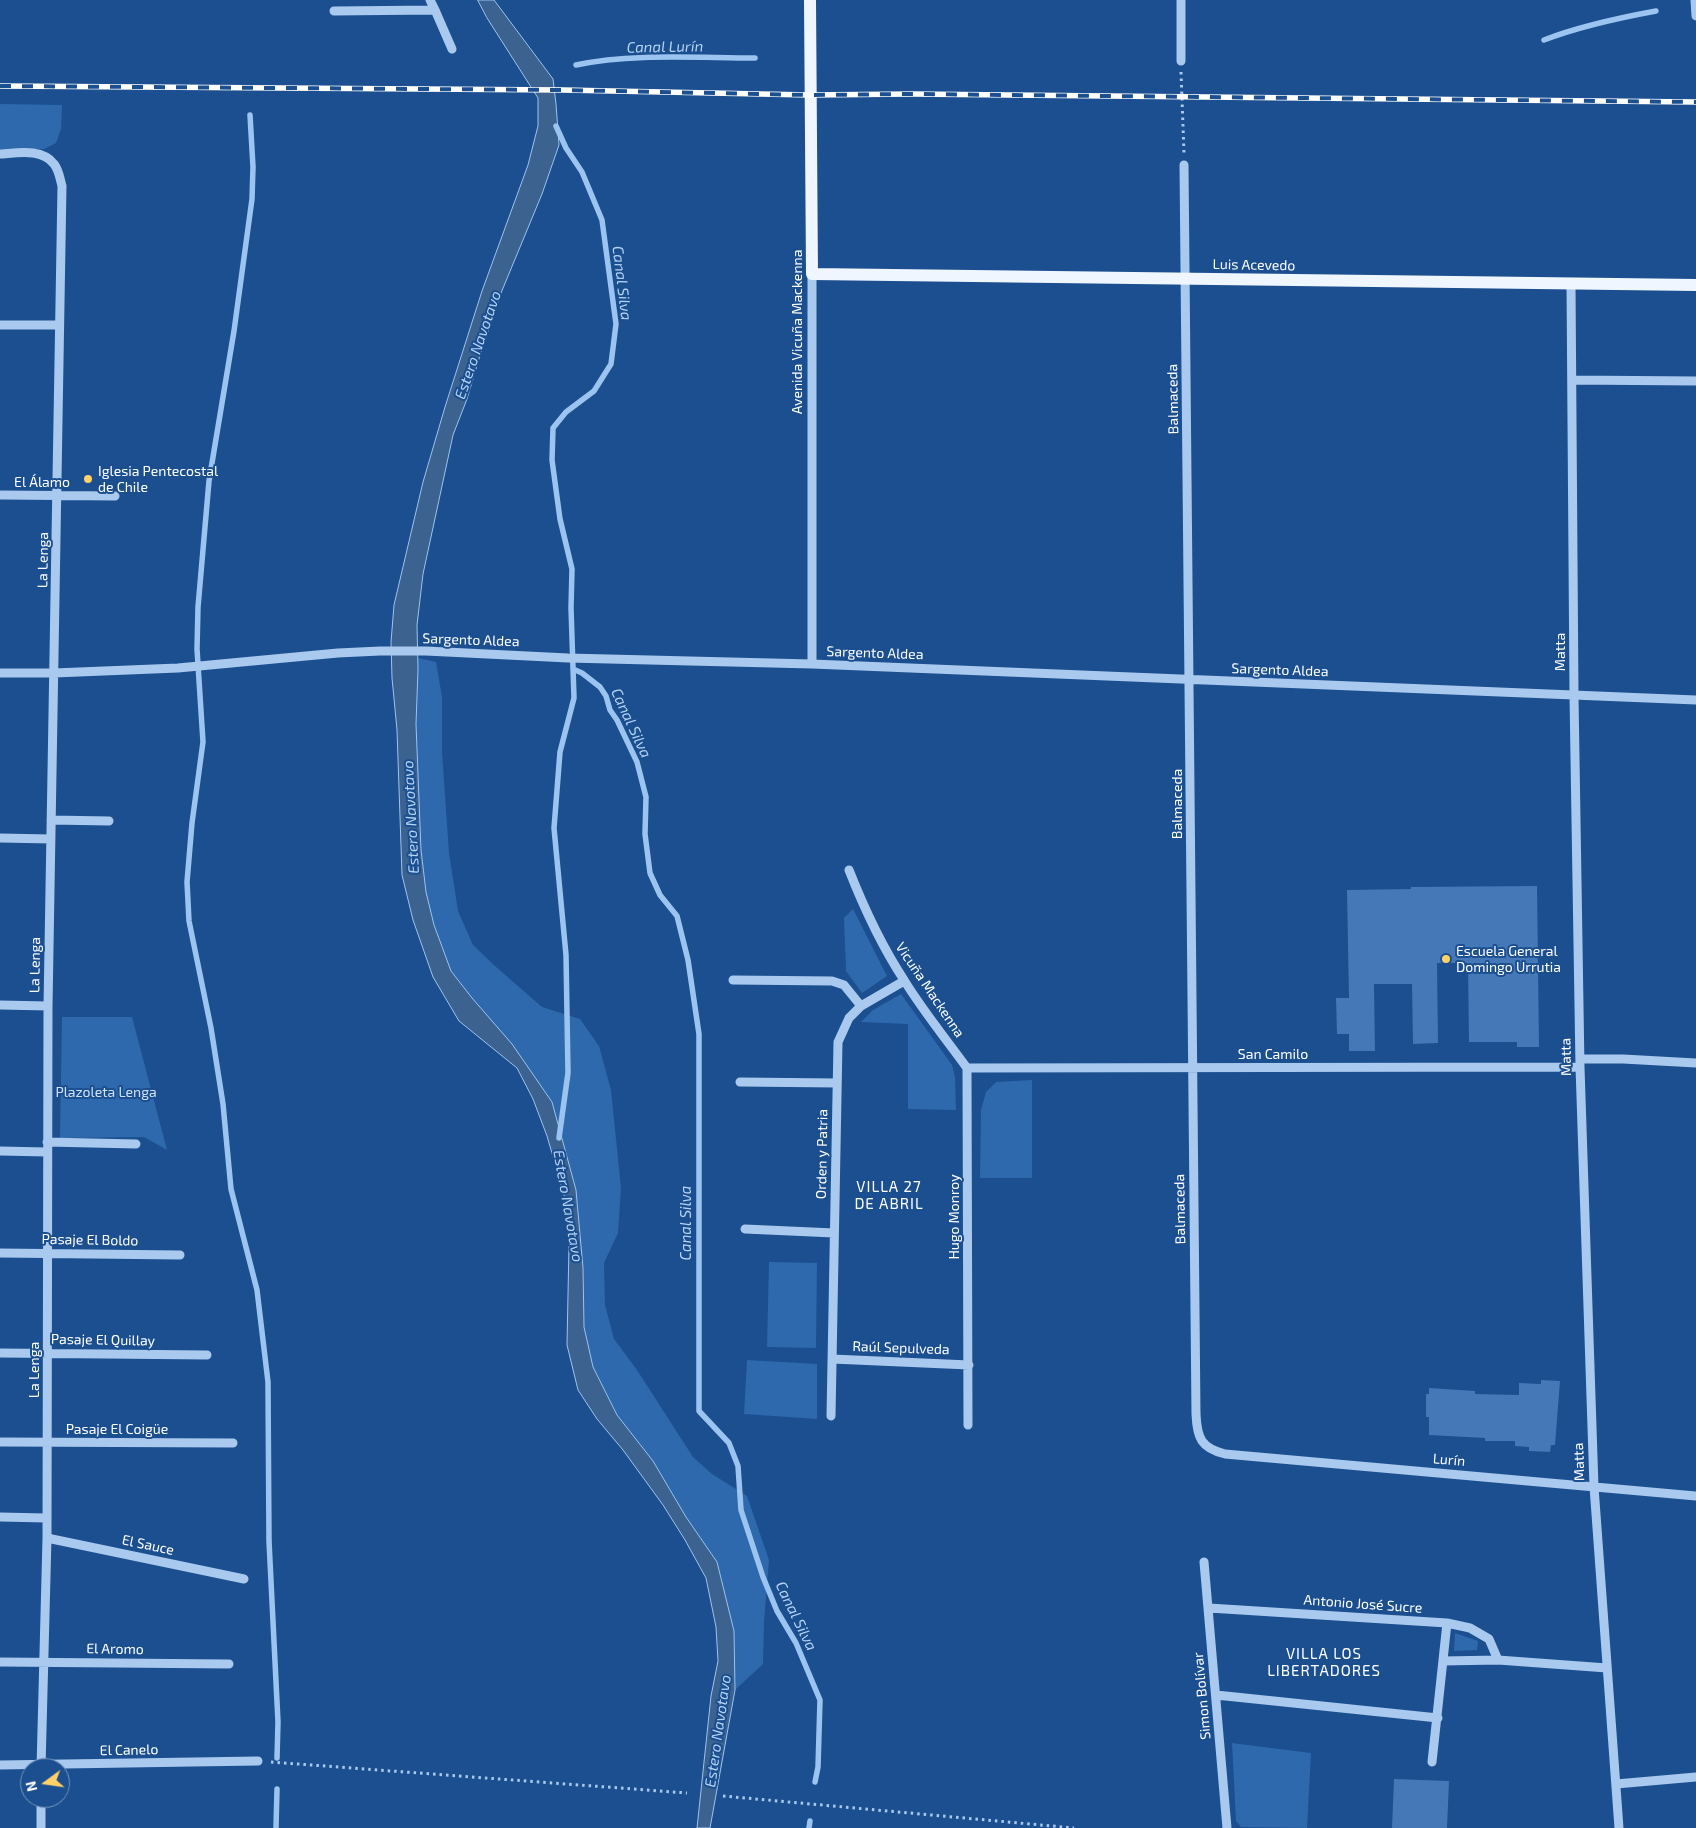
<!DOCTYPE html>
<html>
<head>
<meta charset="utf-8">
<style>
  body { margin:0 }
  #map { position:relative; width:1696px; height:1828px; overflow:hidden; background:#1b4f8f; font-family:"Exo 2",sans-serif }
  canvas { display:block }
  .north { position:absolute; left:20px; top:1758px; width:50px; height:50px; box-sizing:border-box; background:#1b4f8f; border:1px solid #7695bc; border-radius:50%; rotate:256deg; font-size:14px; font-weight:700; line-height:20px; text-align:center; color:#fff }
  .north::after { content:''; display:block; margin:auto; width:18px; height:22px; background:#ffd166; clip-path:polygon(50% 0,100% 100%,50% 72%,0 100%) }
</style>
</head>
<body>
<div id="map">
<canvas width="1696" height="1828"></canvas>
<div class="north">N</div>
</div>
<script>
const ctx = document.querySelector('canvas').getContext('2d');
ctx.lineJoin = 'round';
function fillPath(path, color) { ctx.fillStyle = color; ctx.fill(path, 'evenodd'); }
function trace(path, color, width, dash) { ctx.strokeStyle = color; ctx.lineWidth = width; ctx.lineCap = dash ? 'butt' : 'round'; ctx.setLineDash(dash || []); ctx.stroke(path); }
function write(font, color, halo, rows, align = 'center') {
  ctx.font = font + ' "Exo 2",sans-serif'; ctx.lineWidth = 4; ctx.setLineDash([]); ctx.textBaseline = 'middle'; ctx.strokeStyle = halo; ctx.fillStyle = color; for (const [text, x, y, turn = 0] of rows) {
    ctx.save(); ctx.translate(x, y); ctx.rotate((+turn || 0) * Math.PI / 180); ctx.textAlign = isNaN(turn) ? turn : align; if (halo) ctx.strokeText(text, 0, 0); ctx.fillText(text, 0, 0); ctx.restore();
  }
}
const green = new Path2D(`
  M0,104L62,105L61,129L56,143L44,149H0Z
  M418,658L436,662L442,697V752L449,853L458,911L473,945L495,966L542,1007L580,1019L599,1046L611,1090L621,1188L618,1233L604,1263L605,1305L614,1339L637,1370L693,1457L712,1474L747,1496L769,1560L764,1622L763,1664L735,1690L734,1631L717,1562L686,1517L653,1461L617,1415L593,1367L584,1327L583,1268L552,1102L451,971L434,925L426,892L421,850L416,724Z
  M853,909L887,976L862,993L846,971L844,918Z
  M901,994L952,1065L955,1077L956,1110L908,1109V1024L861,1022L873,1010Z
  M62,1017H132L167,1150L144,1137L60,1138Z
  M1032,1080V1178H980L981,1110L986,1092L996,1082Z
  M769,1262L817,1263L816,1348L767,1347Z
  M747,1360L817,1364V1419L744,1414Z
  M1455,1633L1478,1641L1477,1650L1454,1651Z
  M1232,1743L1311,1753L1307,1828L1241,1827L1236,1821Z`);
const water = new Path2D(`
  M478,0H494L553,79L556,104L559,145L542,194L501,293L481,352L467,399L453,435L423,574L417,625L418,669L416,724L421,850L426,892L434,925L451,971L472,998L512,1044L552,1102L576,1190L583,1268L584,1327L593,1367L617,1415L653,1461L686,1517L717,1562L734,1631L735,1690L710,1828H697L711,1696L718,1661L716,1627L706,1578L685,1540L663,1505L623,1450L597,1419L578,1390L567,1345L569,1244L564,1195L547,1136L533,1099L517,1068L459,1021L433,977L413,920L402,875L397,730L392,678L391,642L394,605L423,482L445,407L482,291L528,165L538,126V98L487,18Z`);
const stream = new Path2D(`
  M1544,40C1580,26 1618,18 1656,11
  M576,65C631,53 698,58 755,58
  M250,115L253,167L252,199L234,331L209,481L198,607L197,649L203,742L192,823L187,882L189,921L211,1028L223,1104L231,1189L257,1290L268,1382L269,1541L278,1722L277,1758
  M556,126L566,148L582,172L602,220L616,324L611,364L594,391L566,412L553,428L552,460L560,519L572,569L571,608L574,698L560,752L554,828L566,955L568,1073L559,1138
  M573,669L582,673L600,687L606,696L610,710L617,720L637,762L646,797L645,834L650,873L660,895L677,916L688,960L699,1034V1411L729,1443L738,1466L741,1510L763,1577L777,1611L796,1643L820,1700L818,1767L815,1782
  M276,1828L277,1789
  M809,1828L810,1821`);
const building = new Path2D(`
  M1537,886L1539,1047H1517V1042H1469L1468,963H1437L1438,1043L1413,1044L1412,984H1374L1375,1051H1349V1034H1337L1336,998H1349L1347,890L1411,889V887Z
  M1541,1380L1560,1381L1555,1445H1551L1550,1452L1529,1451V1447L1515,1446V1441H1485V1438L1429,1435V1417H1426V1394H1429V1388L1475,1391V1394L1519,1395V1383L1541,1384Z
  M1394,1779L1449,1781L1447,1828H1392Z`);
const path = new Path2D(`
  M1181,72L1184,153
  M271,1762L687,1793
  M723,1796L1074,1828`);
const minor = new Path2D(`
  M1695,0L1696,16
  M435,10L452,49
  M334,11L435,10L430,0
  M1181,61V0
  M0,154C17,153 42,148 54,164C59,170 60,179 62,186L48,1006L47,1538L41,1768
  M1184,165C1190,581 1190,998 1196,1414C1197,1438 1201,1448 1225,1454L1696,1496
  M812,274V664
  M1571,284L1574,696L1580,1067L1594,1487L1619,1828
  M0,325H59
  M1572,380L1696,381
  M0,495L115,496
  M0,673H54L178,668L338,653L380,651H426L568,658L812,664L1696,700
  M51,820L109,821
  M0,838L51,839
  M849,870C864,908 881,945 904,980C923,1011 946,1039 967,1068
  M733,980L832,981L844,985L861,1006
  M0,1005L48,1006
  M1580,1059H1623L1696,1063
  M967,1068L1580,1067
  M967,1068L968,1425
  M740,1082L837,1083
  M47,1142L136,1144
  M0,1151L47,1152
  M745,1229L834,1233
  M0,1253L180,1255
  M0,1353L207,1355
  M832,1359L969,1365
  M831,1416L838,1042L849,1018L861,1006L904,981
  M0,1442L233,1443
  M0,1517L46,1518
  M47,1538L244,1579
  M1204,1562L1227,1828
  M1209,1608L1447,1623L1470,1628L1489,1639L1498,1660
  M1443,1661L1498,1660L1607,1668
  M0,1662L229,1664
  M1216,1695L1438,1718
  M1432,1762L1447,1623
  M0,1765L258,1761
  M1616,1784L1696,1777
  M41,1828V1798`);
const major = new Path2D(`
  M810,0L812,274L1696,285`);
const rail = new Path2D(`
  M0,86L563,90L810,95L912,94L1696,102`);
const markers = [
  [88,479,5,"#ffd166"],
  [1446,959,5,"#ffd166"]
];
const streetNames = [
  ["Luis Acevedo",1254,265,1],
  ["Avenida Vicuña Mackenna",797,332,-90],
  ["Balmaceda",1173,399,-91],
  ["El Álamo",42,482],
  ["La Lenga",43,560,-89],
  ["Sargento Aldea",471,640,2],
  ["Matta",1560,652,-90],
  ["Sargento Aldea",875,653,2],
  ["Sargento Aldea",1280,670,2],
  ["Balmaceda",1177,804,-90],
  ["La Lenga",35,965,-89],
  ["Vicuña Mackenna",930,990,56],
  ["San Camilo",1273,1054],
  ["Matta",1566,1057,-91],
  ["Orden y Patria",822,1154,-89],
  ["Balmaceda",1180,1209,-91],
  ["Hugo Monroy",954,1217,-90],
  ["Pasaje El Boldo",90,1240,1],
  ["Pasaje El Quillay",103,1340,1],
  ["Raúl Sepulveda",901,1348,2],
  ["La Lenga",34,1370,-90],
  ["Pasaje El Coigüe",117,1429],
  ["Lurín",1449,1460,5],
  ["Matta",1579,1462,-92],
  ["El Sauce",148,1545,12],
  ["Antonio José Sucre",1363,1604,4],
  ["El Aromo",115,1649,1],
  ["Simon Bolívar",1202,1696,-95],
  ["El Canelo",129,1750,-1]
];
const poiNames = [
  ["Iglesia Pentecostal",98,471],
  ["de Chile",98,487],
  ["Escuela General",1456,951],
  ["Domingo Urrutia",1456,967]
];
const parkNames = [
  ["Plazoleta Lenga",106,1092]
];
const waterNames = [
  ["Canal Lurín",665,47,-1],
  ["Canal Silva",622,283,83],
  ["Estero Navotavo",478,345,-71],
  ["Canal Silva",631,723,65],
  ["Estero Navotavo",411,817,-93],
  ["Estero Navotavo",568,1206,80],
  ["Canal Silva",686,1223,-90],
  ["Canal Silva",796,1616,64],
  ["Estero Navotavo",718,1731,-82]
];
const neighbourhoodNames = [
  ["VILLA 27",889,1187],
  ["DE ABRIL",889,1204],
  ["VILLA LOS",1324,1654],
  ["LIBERTADORES",1324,1671]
];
fillPath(green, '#2e69ad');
fillPath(water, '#3c6290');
trace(water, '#9cc4f0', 1);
trace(stream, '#9cc4f0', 5.5);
fillPath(building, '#4478b7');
trace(path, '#a9c9ee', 3, [2.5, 4]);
trace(minor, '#a9c9ee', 9);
trace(major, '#f0f6ff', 12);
trace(rail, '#fff', 5.5);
trace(rail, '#1b4f8f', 4, [11]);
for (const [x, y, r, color] of markers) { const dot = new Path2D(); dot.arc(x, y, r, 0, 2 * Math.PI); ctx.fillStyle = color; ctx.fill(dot); trace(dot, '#1b4f8f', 2); }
write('14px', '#fff', '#1b4f8f', streetNames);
write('14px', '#fff', '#1b4f8f', poiNames, 'left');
write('14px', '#cfe3fa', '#1b4f8f', parkNames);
write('italic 15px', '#b5d3f5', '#1b4f8f', waterNames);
ctx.letterSpacing = '1px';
write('15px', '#fff', '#1b4f8f', neighbourhoodNames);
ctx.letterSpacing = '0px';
</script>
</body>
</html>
